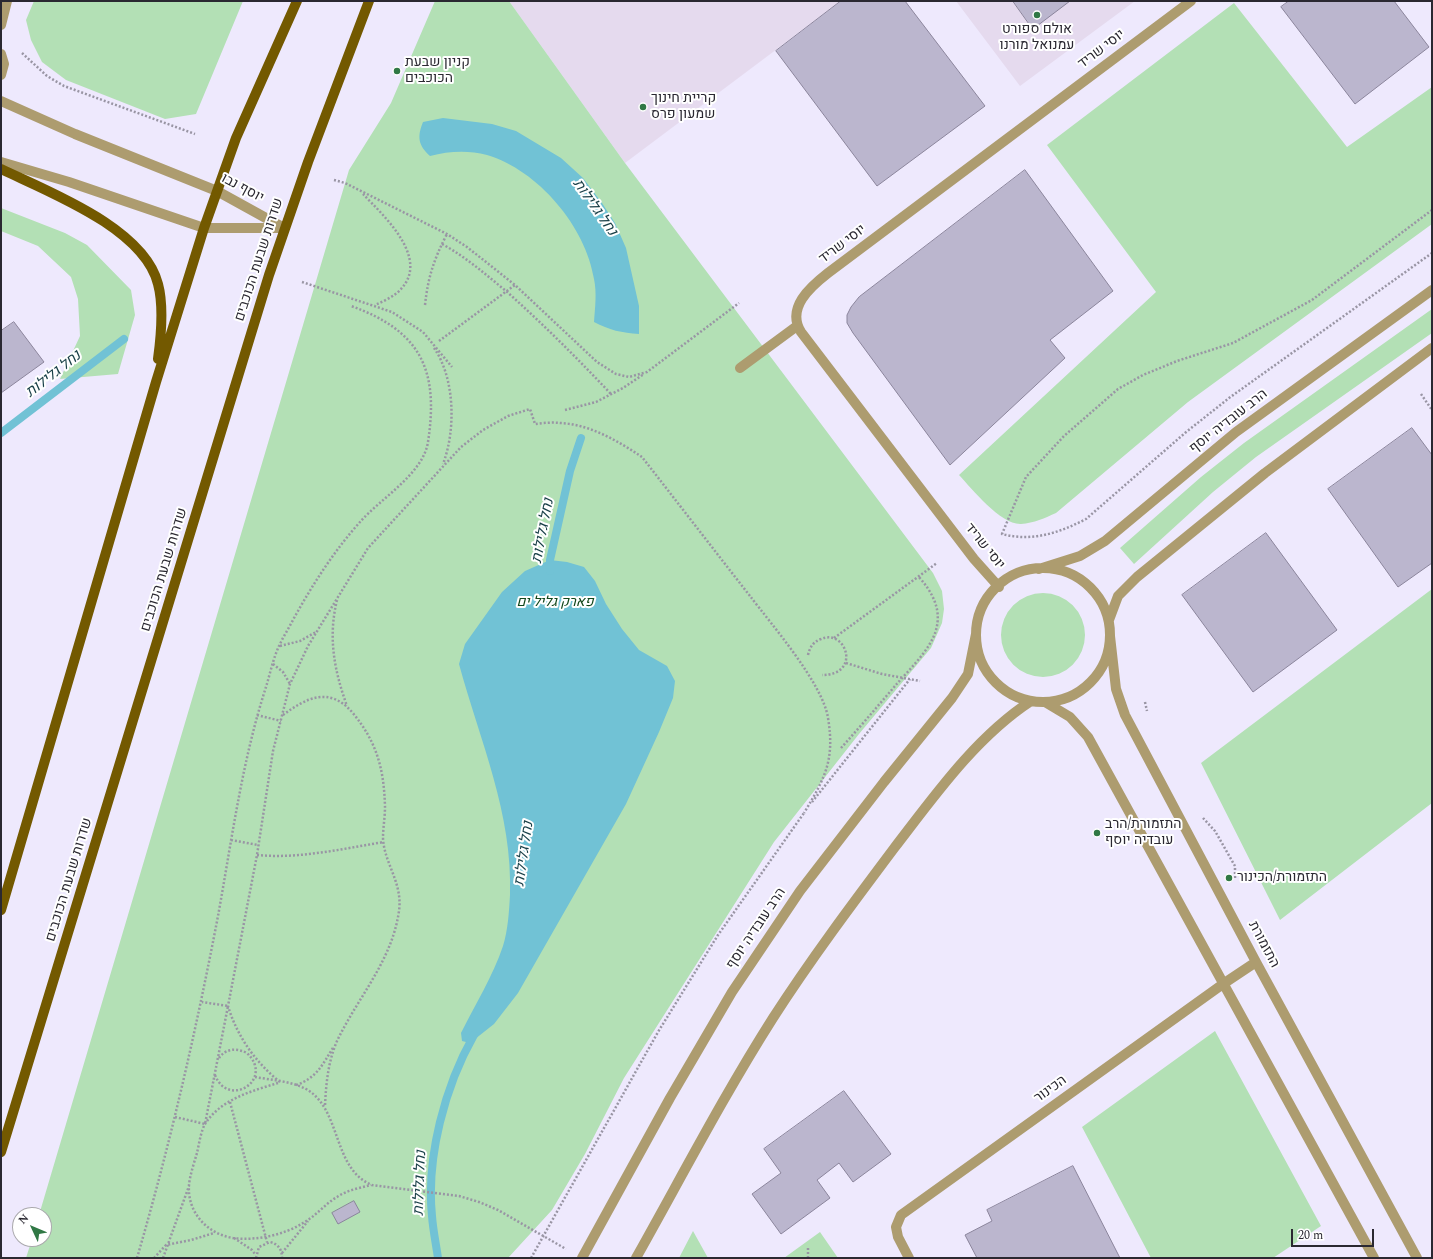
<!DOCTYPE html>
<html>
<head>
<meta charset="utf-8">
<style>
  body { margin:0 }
  #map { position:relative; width:1433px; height:1259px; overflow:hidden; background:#eee9fd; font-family:Spectral,serif }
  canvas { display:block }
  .frame { position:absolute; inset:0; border:2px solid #2a2831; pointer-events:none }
  .north { position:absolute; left:12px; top:1207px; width:40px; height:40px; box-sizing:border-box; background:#fff; border:1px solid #aaa9ad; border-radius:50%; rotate:314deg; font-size:11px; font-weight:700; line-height:16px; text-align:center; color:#2a2831 }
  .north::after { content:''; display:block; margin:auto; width:14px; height:18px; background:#307845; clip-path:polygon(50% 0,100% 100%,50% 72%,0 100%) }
  .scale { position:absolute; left:1291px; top:1229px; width:83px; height:18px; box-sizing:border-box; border:2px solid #2a2831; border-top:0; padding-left:5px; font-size:12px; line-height:14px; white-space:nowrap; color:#2a2831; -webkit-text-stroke:3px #fff; paint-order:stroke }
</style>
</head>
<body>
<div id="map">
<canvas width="1433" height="1259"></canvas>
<div class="frame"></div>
<div class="north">N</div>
<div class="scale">20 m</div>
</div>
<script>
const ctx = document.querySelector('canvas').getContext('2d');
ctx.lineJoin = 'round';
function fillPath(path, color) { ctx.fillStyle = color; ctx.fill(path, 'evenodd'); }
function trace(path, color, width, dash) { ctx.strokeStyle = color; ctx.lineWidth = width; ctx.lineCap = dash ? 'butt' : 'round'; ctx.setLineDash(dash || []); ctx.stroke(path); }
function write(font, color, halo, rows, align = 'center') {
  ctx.font = font + ' Spectral,Heebo,serif'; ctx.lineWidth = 4; ctx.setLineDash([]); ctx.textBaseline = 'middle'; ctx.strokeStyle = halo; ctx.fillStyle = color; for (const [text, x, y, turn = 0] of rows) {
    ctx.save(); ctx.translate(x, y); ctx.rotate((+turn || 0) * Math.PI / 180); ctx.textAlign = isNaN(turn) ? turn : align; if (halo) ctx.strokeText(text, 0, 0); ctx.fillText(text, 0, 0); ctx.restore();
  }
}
const education = new Path2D(`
  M509,1H841L625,163Z
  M956,1H1135L1020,86Z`);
const green = new Path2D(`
  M34,1H243L196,114L165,119L66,80L42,62L31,40L26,20Z
  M435,1H509L625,163L933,573L942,591L944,609L942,623L931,648L859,734L774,842L624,1078L585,1154L552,1210L508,1258H26L32,1239H44V1215H39L349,170L391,103Z
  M1234,3L1347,147L1432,87V224L1188,402L1056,513C1045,518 1034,523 1021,524C1001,525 972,489 959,475L1156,292L1047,145Z
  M1,208L65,233L87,245L131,290L135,315L118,374L60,379L80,336L78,299L71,277L38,246L1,231Z
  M1432,309V333L1256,457L1213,492L1134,564L1120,548L1201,477L1244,443Z
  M1432,589V803L1280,920L1201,763Z
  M1001 635a42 42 0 1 1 84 0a42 42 0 1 1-84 0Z
  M1215,1031L1321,1226L1273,1258H1151L1082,1127Z
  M693,1231L708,1258H679Z
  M820,1232L838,1258H784Z`);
const water = new Path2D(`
  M443,118L492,124L516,131L561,158L583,178L602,203L615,223L626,248L639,306V334C622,333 609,330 594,322C595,308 597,293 594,279C586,227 538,170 487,155C468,150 449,151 430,156C418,145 417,137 423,122Z
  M550,560L567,562L584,567L595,581L606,604L622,629L639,650L667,666L675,681L673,698L659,732L626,804L518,993L494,1024L470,1043L462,1041L461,1033C475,1005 493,976 503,946C508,930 509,912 510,895C513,814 480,741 459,664L465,644L502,592L525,571Z`);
const stream = new Path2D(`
  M1,433L124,339
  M550,571V560L570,471L581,438
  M438,1258C436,1244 433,1230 432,1216C426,1157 445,1086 474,1035`);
const building = new Path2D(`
  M841,1H905L985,106L877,186L776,51Z
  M1013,1H1070L1033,29Z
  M1289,1H1394L1429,47L1355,104L1281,7Z
  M1025,170L1113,291L1050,340L1065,358L950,465L853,333L847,323V315L851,307L859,297Z
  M14,322L44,362L1,393V331Z
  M1412,428L1432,455V563L1398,587L1328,489Z
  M1266,533L1337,630L1253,692L1182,595Z
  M844,1091L891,1154L853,1182L839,1163L817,1180L830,1198L781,1234L752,1194L781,1173L764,1149Z
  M1073,1166L1120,1258H977L965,1235L992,1221L987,1210Z
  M354,1201L360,1212L338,1224L332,1213Z`);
const path = new Path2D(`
  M22,53L47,76L64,86L195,134
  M334,180L345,183L447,234L467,247L515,285L597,362L616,374L629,377L647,372L739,303
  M363,194C384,216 430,258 401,289C395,296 384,301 375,305
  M1432,210L1312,300L1233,343L1177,361L1143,375L1118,389L1064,436L1026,477L1002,534C1032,542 1059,533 1086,519L1185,433L1229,398L1432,253
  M442,244C466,257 485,274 506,291C543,324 577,358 611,394
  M302,282L392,312L423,332L452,367
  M425,305C428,277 434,259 447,234
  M439,341L515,285
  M434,348C455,378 456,430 443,464
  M1421,394L1432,410
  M565,410L596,402L623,388L644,374
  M337,600C328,637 334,670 347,706
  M834,638L937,563
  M280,646L300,641L316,632
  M808,655C810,647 813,642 821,639C846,628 862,675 822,675
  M846,663L882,674L920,681
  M273,664L283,672L290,684
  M1145,702L1147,711
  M257,715L281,721
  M283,715C306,698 329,686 352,712C377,742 384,769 385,807C385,817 383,828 383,838C384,863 403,883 399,911C392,961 358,997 337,1041C328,1062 326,1084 325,1106
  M841,748C859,728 877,707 895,686C908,671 931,649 936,630C942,609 932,592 919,577
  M812,802L910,679
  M1203,818L1215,831L1235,866V879
  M231,840L258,845
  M257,855C300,859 341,849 384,842
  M215,1075C228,1109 275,1080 247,1053C237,1048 226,1048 219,1058
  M255,1077C271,1080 291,1081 306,1089C342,1109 332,1169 372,1185L459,1196L479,1202L498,1210L566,1249
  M280,1082C255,1062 237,1036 228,1006L257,855L273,751L290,684L308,646L368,548L461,447L483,430L508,416L530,409L535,424C543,423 552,422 560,423C589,424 618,441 642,457C678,503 714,550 750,596C772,625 823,684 828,718C835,760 825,778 804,813
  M278,1083C252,1091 221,1099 205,1124C201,1131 199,1144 197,1153C194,1163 190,1175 189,1185C187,1212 207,1234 233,1238C256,1241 284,1235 303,1223C316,1216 325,1204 337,1197C347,1190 360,1188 371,1185
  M296,1085C317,1078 323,1064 334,1046
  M230,1102L267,1242
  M175,1117L205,1124L228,1006L202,1002
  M234,1238L252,1250L255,1254
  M808,1248V1258
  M282,1253L308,1221
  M137,1258C170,1145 196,1031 218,916C232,839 242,761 266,687C270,674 273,659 279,646C283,637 289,628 294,618C313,584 334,551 360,522C381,498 423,474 428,442C439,370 421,331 351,306
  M154,1258L166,1245L191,1240L214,1233
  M163,1258L189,1186
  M256,1258L259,1247L270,1242C278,1244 282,1249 282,1258
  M531,1258L658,1032L718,935L804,813`);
const minor = new Path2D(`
  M1,25L7,1
  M1,54L4,64L1,75
  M1,101L75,134L217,191L284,228
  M1,162L69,182L204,228H282
  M740,368L797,326
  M976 635a67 67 0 1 1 134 0a67 67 0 1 1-134 0Z
  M1039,569L1080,556L1105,541L1236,432L1432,290
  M999,587L974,559L801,332C786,308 810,287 828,273L1191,1
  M1109,620L1118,596L1137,577L1265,473L1432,348
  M1110,636L1116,689L1125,715L1256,962L1417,1258
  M1045,702L1070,717L1088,737L1374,1258
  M582,1258L670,1098L732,992L800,891L884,782L952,698L968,674L976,634
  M636,1258C681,1178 724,1095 773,1018C811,959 853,903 895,847C935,795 976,737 1031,701
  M909,1258L898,1237L896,1227L901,1215L1223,984L1256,962`);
const major = new Path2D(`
  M1,169C49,192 144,228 158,284C164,306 161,337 158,359
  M1,910L156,382L204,228L236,138L297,1
  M1,1152L269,275L308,162L369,1`);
const markers = [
  [1037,15,4,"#307845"],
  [397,71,4,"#307845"],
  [643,107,4,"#307845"],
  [1097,833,4,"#307845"],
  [1229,878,4,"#307845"]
];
const poiNames = [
  ["אולם ספורט",1037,30,"center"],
  ["עמנואל מורנו",1037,46,"center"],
  ["קניון שבעת",405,63],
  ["הכוכבים",405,79],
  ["קריית חינוך",651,99],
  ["שמעון פרס",651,115],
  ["התזמורת/הרב",1105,825],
  ["עובדיה יוסף",1105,841],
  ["התזמורת/הכינור",1237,878]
];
const streetNames = [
  ["יוסי שריד",1102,50,-37],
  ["יוסף נבו",242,189,28],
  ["יוסי שריד",843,245,-37],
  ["שדרות שבעת הכוכבים",260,260,-72],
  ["הרב עובדיה יוסף",1229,422,-38],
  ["יוסי שריד",984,547,51],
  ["שדרות שבעת הכוכבים",165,570,-73],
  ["שדרות שבעת הכוכבים",70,880,-73],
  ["הרב עובדיה יוסף",757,929,-56],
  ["התזמורת",1263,945,62],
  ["הכינור",1051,1090,-36]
];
const parkNames = [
  ["פארק גליל ים",555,603]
];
const waterNames = [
  ["נחל גלילות",594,208,55],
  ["נחל גלילות",54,375,-38],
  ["נחל גלילות",544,531,-79],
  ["נחל גלילות",525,854,-82],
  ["נחל גלילות",421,1183,-88]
];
fillPath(education, '#e5daee');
fillPath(green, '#b3e0b5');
fillPath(water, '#71c2d5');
trace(stream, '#71c2d5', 8);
fillPath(building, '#bbb6ce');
trace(building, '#8b859c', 1);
trace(path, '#9995a4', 2.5, [2, 2]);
trace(minor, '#ad9c6f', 10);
trace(major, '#735900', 10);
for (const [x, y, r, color] of markers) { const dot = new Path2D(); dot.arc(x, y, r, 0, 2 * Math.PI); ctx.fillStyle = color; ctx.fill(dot); trace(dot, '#fff', 1.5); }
write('14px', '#2a2831', '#fff', poiNames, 'left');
write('14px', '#2a2831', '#fff', streetNames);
write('italic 14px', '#11461a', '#fff', parkNames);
write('italic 15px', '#173e46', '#fff', waterNames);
</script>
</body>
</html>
